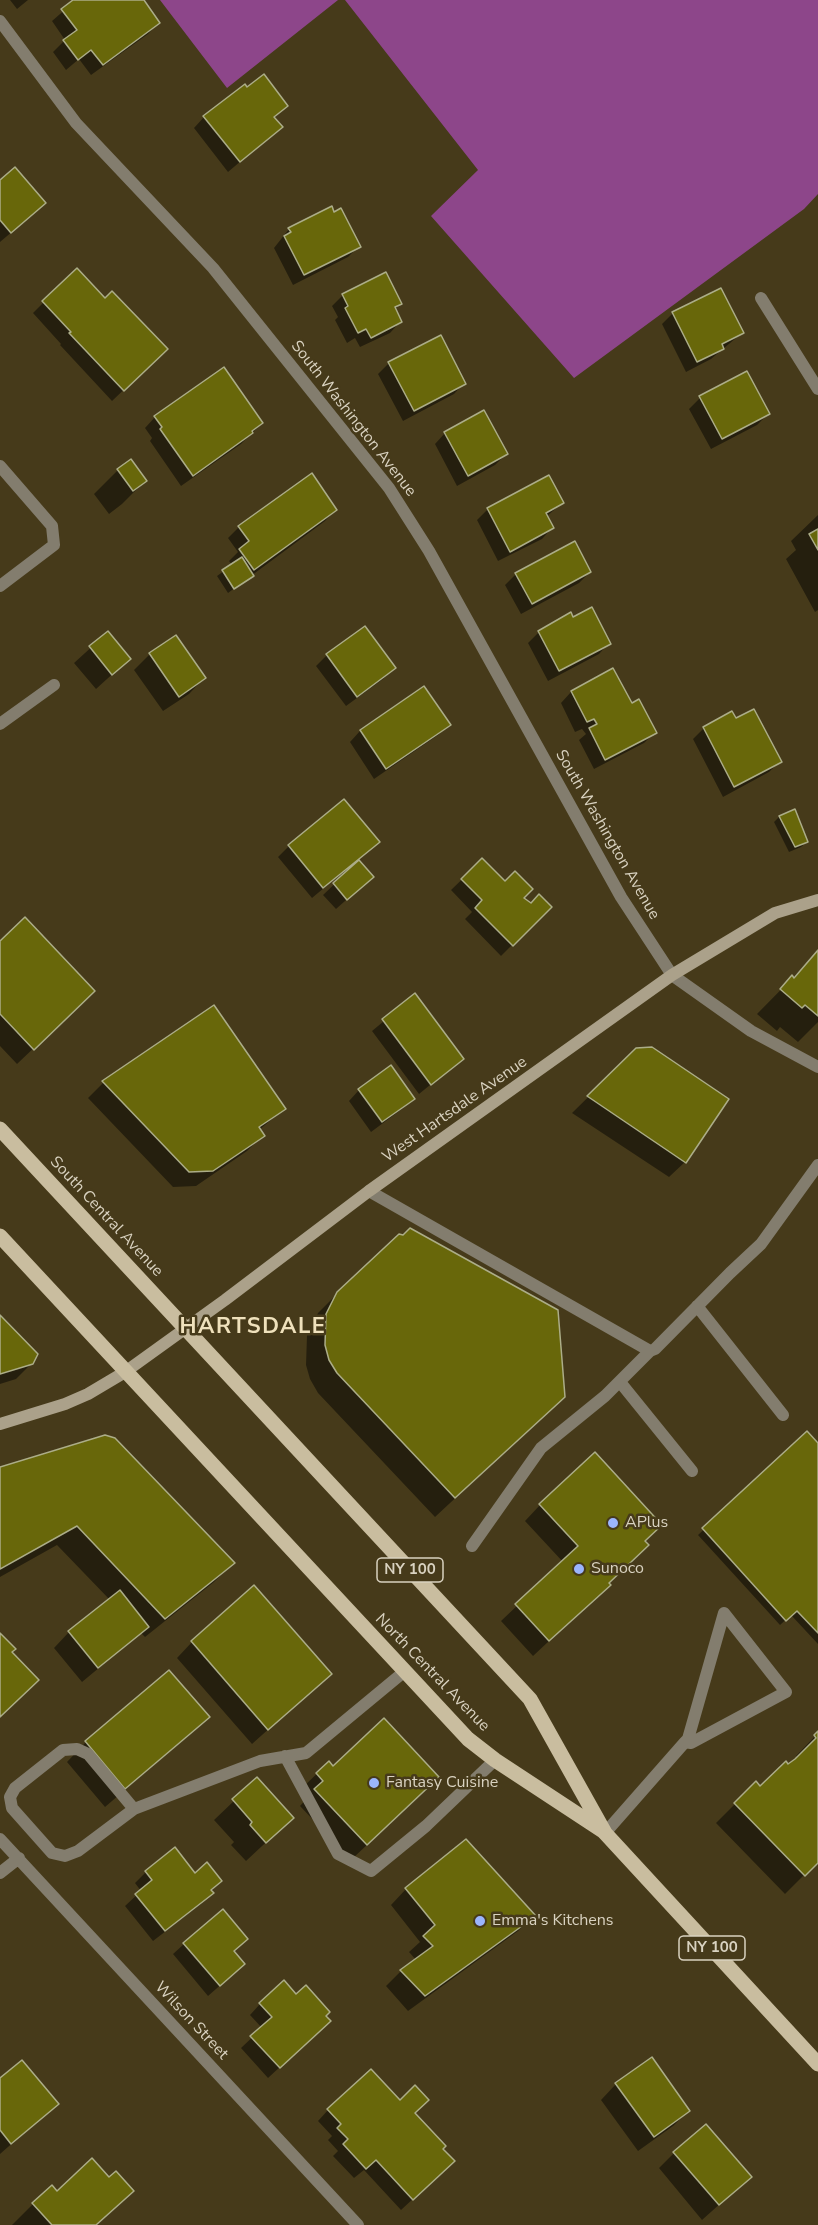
<!DOCTYPE html>
<html>
<head>
<meta charset="utf-8">
<style>
  body { margin:0 }
  canvas { display:block; background:#463a1a }
</style>
</head>
<body>
<canvas width="818" height="2225"></canvas>
<script>
const ctx = document.querySelector('canvas').getContext('2d');
ctx.lineJoin = 'round';
function fillPath(path, color) { ctx.fillStyle = color; ctx.fill(path, 'evenodd'); }
function trace(path, color, width, dash) { ctx.strokeStyle = color; ctx.lineWidth = width; ctx.lineCap = dash ? 'butt' : 'round'; ctx.setLineDash(dash || []); ctx.stroke(path); }
function write(font, color, halo, rows, align = 'center') {
  ctx.font = font + ' "Nunito Sans",sans-serif'; ctx.lineWidth = 5; ctx.setLineDash([]); ctx.textBaseline = 'middle'; ctx.strokeStyle = halo; ctx.fillStyle = color; for (const [text, x, y, turn = 0] of rows) {
    ctx.save(); ctx.translate(x, y); ctx.rotate((+turn || 0) * Math.PI / 180); ctx.textAlign = isNaN(turn) ? turn : align; if (halo) ctx.strokeText(text, 0, 0); ctx.fillText(text, 0, 0); ctx.restore();
  }
}
const forest = new Path2D(`
  M160,0H338L227,88Z
  M345,0H818V194L804,209L574,378L431,216L478,170Z`);
const shadow = new Path2D(`
  M10,0H28L17,9Z
  M76,0H142L158,23L148,34L91,75L79,59L66,70L53,52L65,40L52,21Z
  M286,106L274,118L281,127L228,172L194,128L204,117Z
  M0,182L33,214L0,242Z
  M334,214L359,246L348,257L293,285L274,248L289,229Z
  M76,270L105,300L155,360L112,401L60,345L61,344L33,313Z
  M343,295L400,304L394,310L400,322L390,333L360,347L355,338L347,343L335,320L338,317L332,306Z
  M673,313L742,333L711,359L686,372L662,324Z
  M389,363L464,383L454,394L403,421L378,374Z
  M700,398L768,414L757,425L711,449L689,409Z
  M155,417L262,423L241,444L181,486L150,441L152,438L145,428Z
  M445,433L506,454L495,465L457,486L435,444Z
  M118,470L145,481L122,504L109,514L94,494Z
  M311,475L335,510L325,521L228,593L217,576L232,565L229,561L238,552L228,538L239,527Z
  M562,503L546,517L552,528L542,539L498,561L477,520L488,509Z
  M818,515V610L815,612L786,559L796,550L791,541Z
  M590,572L579,583L521,614L505,585L516,574Z
  M365,628L394,668L383,679L346,706L316,666L327,655Z
  M539,632L609,643L599,654L548,681L528,643Z
  M107,633L129,659L96,689L74,663Z
  M176,637L204,678L189,694L163,711L134,670L150,654Z
  M613,670L631,705L655,732L644,743L594,769L579,740L586,734L582,729L575,732L561,703L571,692Z
  M424,689L449,725L438,735L374,779L350,742L360,731Z
  M736,720L780,761L769,772L723,797L693,739L704,728Z
  M779,817L806,842L801,847L789,852L774,822Z
  M378,842L358,860L372,877L336,909L323,895L345,874L343,872L312,898L278,857L289,846Z
  M482,860L530,905L550,907L501,956L465,919L472,912L451,890Z
  M0,943L78,1006L17,1064L0,1046Z
  M818,952V1022L798,1042L780,1027L777,1031L757,1014Z
  M414,996L462,1059L419,1094L372,1031Z
  M213,1007L284,1109L259,1130L263,1135L247,1151L196,1186L173,1187L88,1098L103,1083Z
  M636,1050L685,1162L669,1177L572,1113Z
  M359,1090L413,1098L402,1109L371,1132L349,1101Z
  M338,1293L564,1397L435,1517L318,1393L310,1379L306,1365L307,1335L318,1313Z
  M0,1317L32,1363L16,1379L0,1384Z
  M807,1433L818,1445V1644L791,1615L780,1625L698,1535Z
  M0,1468L233,1563L214,1582L145,1637L141,1633L82,1682L54,1648L69,1632L110,1600L57,1545L0,1577Z
  M540,1505L644,1542L593,1600L533,1656L501,1621L563,1562L525,1521Z
  M192,1642L330,1674L252,1744L177,1658Z
  M169,1672L208,1717L188,1736L105,1807L67,1762L86,1742Z
  M818,1733V1861L785,1894L716,1823L756,1783L760,1788L798,1758L796,1756Z
  M328,1763L333,1768L422,1793L351,1860L300,1806L308,1797L301,1789Z
  M257,1779L292,1818L246,1861L231,1845L234,1842L214,1820Z
  M146,1872L195,1875L220,1881L201,1904L153,1941L125,1906L141,1891L135,1883Z
  M406,1889L534,1916L518,1931L408,2011L386,1986L401,1971L416,1960L409,1952L420,1942L391,1905Z
  M246,1939L233,1952L232,1975L208,1996L173,1954L184,1944Z
  M260,2004L318,2032L268,2078L241,2048L262,2028L250,2015Z
  M0,2080L57,2104L0,2154Z
  M616,2084L688,2111L673,2126L638,2151L601,2100Z
  M328,2110L413,2114L441,2149L442,2172L401,2210L364,2170L354,2178L333,2156L338,2151L328,2140L332,2136L318,2121Z
  M674,2153L750,2177L702,2220L659,2168Z
  M109,2179L132,2191L96,2225H12L33,2204L57,2193Z`);
const building = new Path2D(`
  M73,0H144L160,23L103,65L91,50L78,60L63,40L77,30L61,9Z
  M264,74L288,106L274,117L283,127L240,162L203,116L245,84L247,87Z
  M15,167L46,203L11,233L0,220V180Z
  M332,206L334,212L341,208L361,247L304,275L284,236L291,232L288,228Z
  M77,268L105,298L112,291L168,349L124,391L69,333L71,332L42,301Z
  M386,272L402,304L395,307L402,322L371,338L366,329L358,333L345,308L348,306L342,294Z
  M721,288L744,333L722,344L724,349L697,362L672,312Z
  M441,335L466,384L414,411L388,362Z
  M224,367L263,423L252,431L253,433L193,476L160,429L162,427L154,416Z
  M747,371L770,414L722,439L699,396Z
  M484,410L508,454L468,476L444,432Z
  M131,459L147,481L133,491L117,469Z
  M312,473L337,510L254,570L239,549L249,541L238,526Z
  M549,475L564,503L546,513L554,528L510,552L487,508Z
  M818,529V550L809,534Z
  M575,541L591,572L532,604L515,573Z
  M242,557L254,576L234,589L222,570Z
  M592,607L611,644L559,671L538,631L571,612L573,617Z
  M365,626L396,668L357,697L326,654Z
  M108,631L131,659L112,675L89,646Z
  M176,635L206,678L179,697L149,653Z
  M613,668L632,703L639,699L657,733L605,760L589,728L597,724L594,719L587,722L571,691Z
  M424,686L451,725L386,769L360,730Z
  M754,709L782,762L734,787L703,727L732,711L736,718Z
  M344,799L380,842L323,888L288,845Z
  M795,809L808,842L795,847L779,816Z
  M482,858L505,881L515,871L533,889L524,898L531,903L539,894L552,907L513,946L475,908L482,900L461,879Z
  M359,860L374,877L347,900L333,883Z
  M25,917L95,991L34,1050L0,1014V941Z
  M818,950V1016L805,1005L802,1008L780,989L792,975L794,978Z
  M415,993L464,1059L431,1085L382,1019Z
  M214,1005L286,1109L259,1127L265,1136L213,1171L189,1172L102,1081Z
  M652,1047L729,1099L686,1163L587,1096L636,1048Z
  M391,1065L415,1099L382,1122L358,1089Z
  M410,1228L558,1310L565,1397L455,1498L337,1373L329,1360L325,1345L326,1314L337,1292L399,1234L403,1235Z
  M0,1315L38,1354L33,1364L0,1374Z
  M807,1431L818,1443V1633L797,1611L786,1621L702,1528Z
  M105,1435L115,1438L235,1563L165,1619L77,1526L0,1569V1467Z
  M595,1452L662,1525L645,1541L649,1545L609,1583L611,1585L549,1641L515,1604L578,1546L539,1504Z
  M254,1585L332,1674L268,1730L191,1641Z
  M120,1590L149,1627L98,1668L68,1631Z
  M0,1633L16,1649L12,1652L39,1680L0,1717Z
  M169,1670L210,1717L125,1789L85,1741Z
  M384,1718L439,1777L367,1845L314,1789L323,1781L316,1773L329,1761L333,1766Z
  M818,1731V1863L805,1876L734,1803L756,1781L760,1786L786,1761L788,1764L795,1759L816,1738L814,1735Z
  M257,1777L294,1818L266,1843L250,1825L252,1822L232,1799Z
  M466,1839L536,1916L425,1996L400,1970L433,1946L423,1936L435,1925L405,1888Z
  M175,1847L195,1873L207,1862L222,1881L211,1890L214,1893L165,1931L135,1894L152,1880L145,1871Z
  M223,1909L248,1939L234,1951L245,1964L220,1986L183,1943Z
  M284,1980L296,1994L306,1985L330,2012L326,2016L331,2021L280,2068L250,2036L272,2017L259,2003Z
  M652,2057L690,2111L654,2137L615,2083Z
  M22,2060L59,2104L11,2144L0,2130V2078Z
  M371,2069L400,2100L415,2085L429,2100L415,2113L446,2146L443,2149L455,2161L413,2200L376,2160L366,2169L343,2144L348,2139L337,2128L341,2124L327,2109Z
  M706,2124L752,2177L719,2205L673,2152Z
  M92,2158L109,2177L116,2171L134,2191L96,2225H52L32,2203L52,2185L57,2191Z`);
const service = new Path2D(`
  M0,466L52,526L54,545L0,586
  M0,724L54,685
  M369,1191L650,1351
  M697,1306L783,1415
  M620,1382L692,1471
  M472,1546L541,1448L605,1396L650,1351L655,1349L730,1273L761,1244L818,1165
  M285,1756L338,1854L371,1871L426,1826L495,1760
  M134,1809L88,1754L77,1749L63,1750L15,1788L10,1797L12,1808L52,1853L65,1856L78,1851L134,1809L260,1761L306,1753L405,1671
  M605,1833L685,1742L688,1739L724,1613L786,1692L691,1743L685,1742`);
const minor = new Path2D(`
  M0,21L76,123L213,268L389,488L429,551L621,897L672,975L751,1031L818,1067
  M761,298L818,389
  M0,1839L358,2225
  M0,1873L19,1858`);
const secondary = new Path2D(`
  M0,1424L65,1404L88,1394L125,1372L225,1300L369,1191L672,975L775,913L818,900`);
const primary = new Path2D(`
  M0,1129L530,1699L605,1833L818,2064
  M0,1236L468,1739L495,1760L603,1831`);
const markers = [
  [613,1523,6,"#9bb5fd"],
  [579,1569,6,"#9bb5fd"],
  [374,1783,6,"#9bb5fd"],
  [480,1921,6,"#9bb5fd"]
];
const shields = [
  [410,1570,66],
  [712,1948,66]
];
const shieldNames = [
  ["NY 100",410,1570],
  ["NY 100",712,1948]
];
const streetNames = [
  ["South Washington Avenue",353,419,52],
  ["South Washington Avenue",607,835,60],
  ["West Hartsdale Avenue",455,1110,-35],
  ["South Central Avenue",106,1217,47],
  ["North Central Avenue",432,1673,46],
  ["Wilson Street",191,2021,47]
];
const poiNames = [
  ["APlus",625,1523],
  ["Sunoco",591,1569],
  ["Fantasy Cuisine",386,1783],
  ["Emma's Kitchens",492,1921]
];
const districtNames = [
  ["HARTSDALE",253,1328]
];
fillPath(forest, '#8d468a');
fillPath(shadow, '#0007');
fillPath(building, '#68670a');
trace(building, '#acad88', 1.5);
trace(service, '#837d6e', 12);
trace(minor, '#837d6e', 12);
trace(secondary, '#aba18a', 12);
trace(primary, '#c9bd9f', 15);
for (const [x, y, r, color] of markers) { const dot = new Path2D(); dot.arc(x, y, r, 0, 2 * Math.PI); ctx.fillStyle = color; ctx.fill(dot); trace(dot, '#463a1a', 2); }
for (const [x, y, w] of shields) { const box = new Path2D(); box.roundRect(x - w / 2, y - 12, w, 24, 4.5); ctx.fillStyle = '#463a1a'; ctx.fill(box); trace(box, '#d9d2c0', 1.5); }
write('bold 15px', '#d9d2c0', null, shieldNames);
write('16px', '#d9d2c0', '#463a1a', streetNames);
write('16px', '#d9d2c0', '#463a1a', poiNames, 'left');
ctx.letterSpacing = '1.5px';
write('bold 22px', '#efe1bc', '#463a1a', districtNames);
ctx.letterSpacing = '0px';
</script>
</body>
</html>
